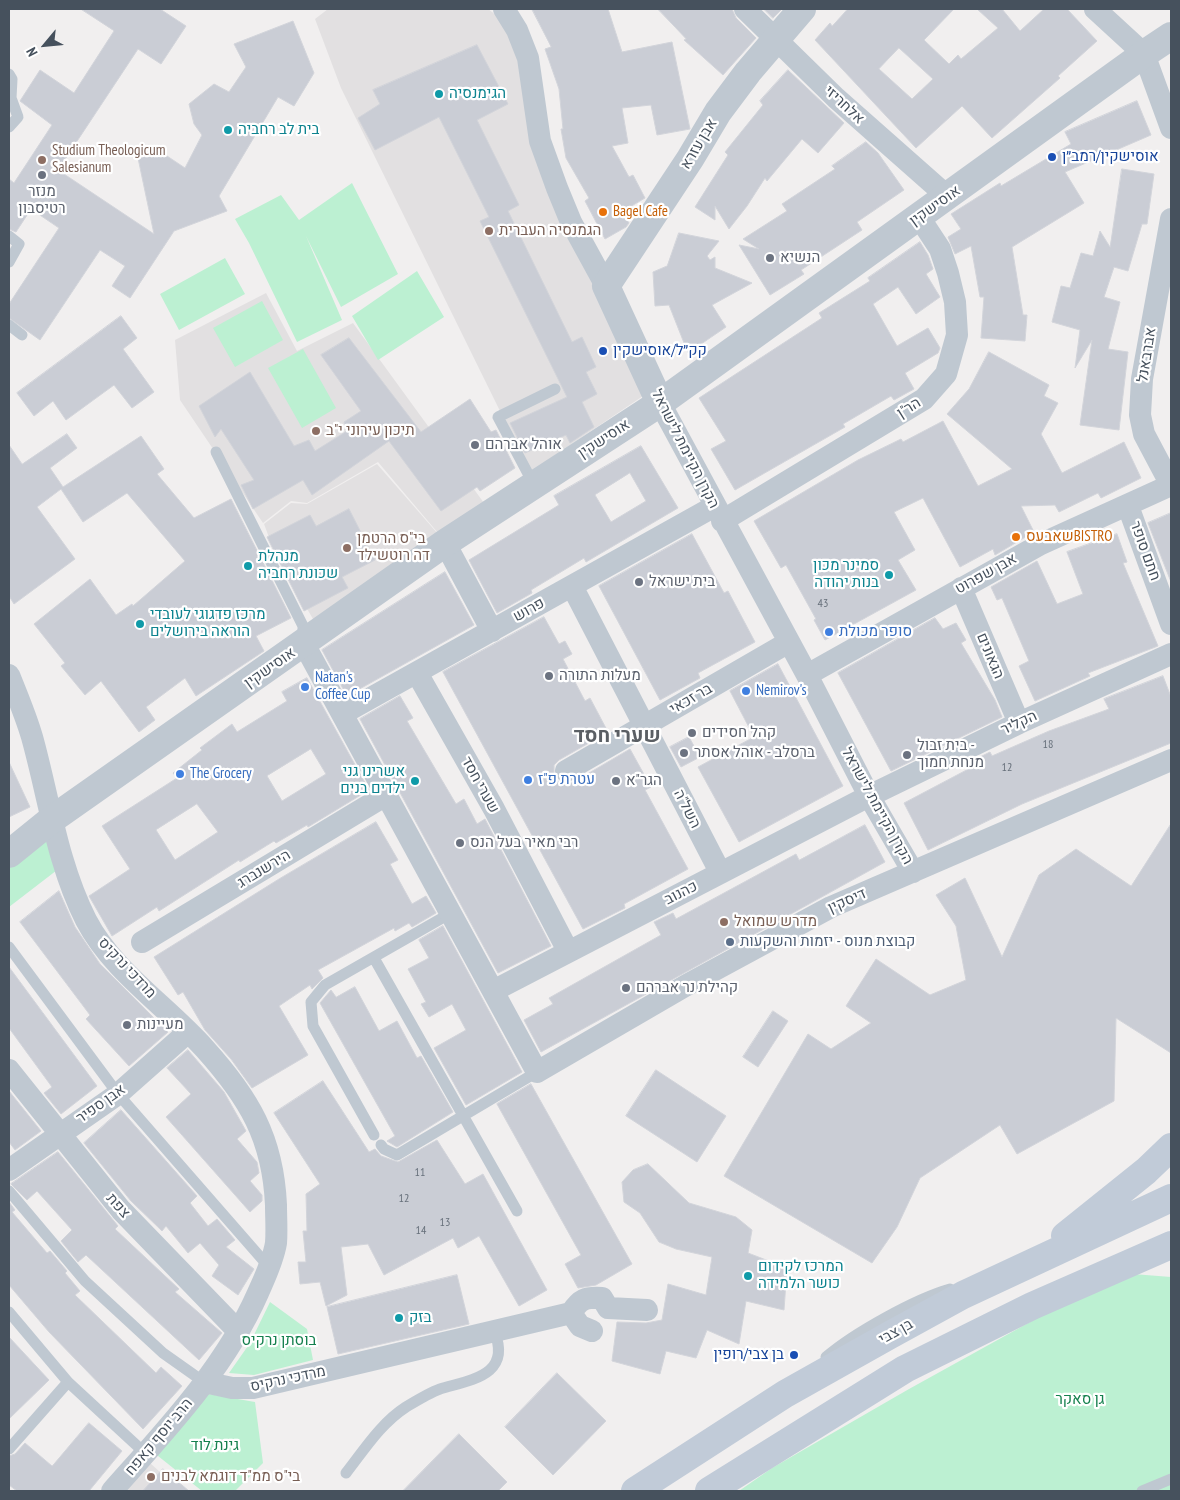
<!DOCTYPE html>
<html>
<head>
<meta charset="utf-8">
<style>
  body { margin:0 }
  #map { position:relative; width:1180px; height:1500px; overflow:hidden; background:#f1efef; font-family:"PT Sans Narrow",sans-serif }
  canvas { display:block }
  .frame { position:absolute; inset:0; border:10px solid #46515d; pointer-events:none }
  .north { position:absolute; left:20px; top:20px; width:50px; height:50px; -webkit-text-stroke:4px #fff; paint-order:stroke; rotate:242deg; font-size:14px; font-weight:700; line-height:20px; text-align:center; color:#46515d }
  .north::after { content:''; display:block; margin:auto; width:18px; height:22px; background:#46515d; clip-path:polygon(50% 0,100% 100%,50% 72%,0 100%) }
</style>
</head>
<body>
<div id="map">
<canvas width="1180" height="1500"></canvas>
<div class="frame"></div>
<div class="north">N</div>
</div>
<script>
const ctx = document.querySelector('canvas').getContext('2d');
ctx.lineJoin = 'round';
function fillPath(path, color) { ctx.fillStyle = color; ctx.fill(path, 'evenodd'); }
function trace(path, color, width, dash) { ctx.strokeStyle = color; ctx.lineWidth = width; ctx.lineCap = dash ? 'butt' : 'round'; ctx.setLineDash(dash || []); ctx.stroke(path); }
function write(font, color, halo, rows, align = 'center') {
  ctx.font = font + ' "PT Sans Narrow",Heebo,sans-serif'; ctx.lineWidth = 4.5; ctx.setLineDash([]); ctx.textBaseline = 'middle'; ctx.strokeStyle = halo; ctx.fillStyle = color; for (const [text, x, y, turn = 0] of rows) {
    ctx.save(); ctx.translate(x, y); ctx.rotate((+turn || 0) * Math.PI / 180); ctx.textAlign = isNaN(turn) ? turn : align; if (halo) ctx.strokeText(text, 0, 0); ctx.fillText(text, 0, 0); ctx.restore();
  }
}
const education = new Path2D(`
  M328,9H488L500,18L518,46L594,285L643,396L530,472L341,88L315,19Z
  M266,293L297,351L353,323L484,503L438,533L378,462L307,503L291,501L263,523L180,400L175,340Z
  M377,464L438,534L316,624L276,556L264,524L291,503L307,504Z
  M150,1463L181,1491H124Z`);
const green = new Path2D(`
  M352,183L398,274L341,307L306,236L342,320L297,342L249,243L235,219L281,195L299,220Z
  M225,258L245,294L179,330L160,294Z
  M417,271L444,317L378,360L352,316Z
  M262,301L283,340L235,367L213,328Z
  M303,349L336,408L302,428L268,368Z
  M52,834L61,867L9,907V862Z
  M1133,1274L1171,1277V1491H739L772,1468L909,1389L1068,1301Z
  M270,1302L307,1329L313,1360L254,1375L229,1373L250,1343Z
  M203,1393L255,1402L263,1463L235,1491H202L153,1452Z`);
const building = new Path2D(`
  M81,9H160L186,26L161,64L138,49L58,170L154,234L138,158L152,146L185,168L202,135L194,124L189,104L214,84L229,92L246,67L234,44L293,21L314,73L294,106L278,97L219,196L227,211L174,231L130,298L112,286L125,266L100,250L40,340L9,318V304L59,228L31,209L16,232L9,229V179L14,183L52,125L20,101L40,70L74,93L114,31Z
  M532,9H608L622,52L672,42L690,129L657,135L651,105L622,108L628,143L612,146L629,177L633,175L645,198L623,211L629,223L626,227L605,239L585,201L589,198L566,158L561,129H563L559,89L545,49L551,47Z
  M658,9H732L736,18L756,38L723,75L684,40L686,39Z
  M764,9H782L773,18Z
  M848,9H954L924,40L949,64L958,55L961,59L998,28L977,9H1002L1020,31L1044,9H1067L1097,41L1058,76L1060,78L992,138L962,106L916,148L815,40L830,23L832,26ZM899,48L933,79L912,99L879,69Z
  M477,45L508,104L477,120L519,205L508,211L572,342L582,337L596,367L586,372L597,394L582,402L594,427L570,443L566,435L525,453L510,423L567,397L480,221L489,217L439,117L375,150L358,118L380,104L373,90Z
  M788,70L844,123L818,153L802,139L767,181L765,178L747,206L729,229L715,206V220L695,207L728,155L725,152L763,105L760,101Z
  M1137,101L1151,135L1065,172L1084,203L1012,247L1023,315H1027L1025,341L981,338L984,297H980L971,246L955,254L948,237L961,229L951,214L1000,183L1001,186L1071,144L1065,132Z
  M866,142L878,153L904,190L857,222L862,230L801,270L804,274L770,295L739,245L759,249L743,239L787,211L782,204L835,169L832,166Z
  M1122,169L1154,174L1147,224H1142L1128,271L1114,267L1104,297L1120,302L1108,349L1128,352L1119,430L1080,425L1092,340L1075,368L1080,330L1052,322L1061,286L1070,288L1081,253L1093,256L1100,231L1110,247Z
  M679,233L719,241L707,256L710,260L715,257V268L752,283L712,305L726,327L688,353L669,305L655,306L653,272L667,266Z
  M920,242L928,255L933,269L926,274L940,297L916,314L898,287L873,304L897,346L928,328L940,348L938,353L905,373L914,389L894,400L891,396L843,424L845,427L735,490L711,449L726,441L699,398L822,318L819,313L870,281L868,278Z
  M121,316L137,338L123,349L154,392L132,408L114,385L66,420L53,401L34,416L17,393Z
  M349,338L421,432L470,399L491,432L496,430L515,468L480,491L477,487L441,511L389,441L312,495L303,480L253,509L241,485L254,480L221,429L215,437L199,406L250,372L294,446L309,440L315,451L347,431L344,422L361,411L321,355Z
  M989,352L1049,385L1044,396L1058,403L1041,434L1062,473L1124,442L1141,478L1101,498L1098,493L1059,512L1055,505L1021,506L1034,532L995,555L993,549L960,567L923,498L894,512L915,550L898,560L916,590L825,640L814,620L816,619L786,565L781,568L754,521L858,460L901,439L903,442L943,421L978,486L1012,469L947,414L969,389Z
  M67,434L77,448L50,468L63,487L141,436L164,469L157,474L194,518L231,499L291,618L256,636L264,651L196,696L185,678L146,707L155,720L139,732L101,681L85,695L61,666L65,663L34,624L90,579L116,615L132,604L133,606L185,561L127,493L83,522L61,489L37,507L75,559L14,604L9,596V445L22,464Z
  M641,446L678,508L586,562L584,558L531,590L532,593L497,613L469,560L559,505L554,496ZM630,473L646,501L611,522L595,495Z
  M349,509L375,560L342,577L348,588L304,611L267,537L310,515L316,526Z
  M1171,513V582L1148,523Z
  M692,534L724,593L728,591L755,642L698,673L700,678L660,700L599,586Z
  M1117,534L1127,562L1123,563L1158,646L1088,673L1090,676L1035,701L1019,666L1029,661L1002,598L997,600L991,587L1037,561L1057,604L1083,594L1067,552Z
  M445,572L474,625L347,696L322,650Z
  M544,617L559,644L565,641L572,654L563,659L585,701L590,698L608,732L559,760L554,765V777L560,783H572L630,749L651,787L645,790L688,869L624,904L625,908L583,929L443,672Z
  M935,618L943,629L956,623L966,640L961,643L995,700L1002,717L891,771L838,673Z
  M778,664L843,786L739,842L698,767L754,737L730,691Z
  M1163,676L1171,697V743L1022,804L928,850L904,803L976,765L974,760L990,752L992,756L1049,731L1109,709L1104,699Z
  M307,678L369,790L308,827L307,825L276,843L274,841L240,862L239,860L159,911L157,907L112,936L89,896L130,869L102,826L177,778L173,773L202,750L200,748L232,724L237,732L287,701L282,692ZM311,749L326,774L282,801L267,776ZM197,804L218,832L175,860L156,830Z
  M400,696L413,718L407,721L456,804L464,799L477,824L485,819L551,946L498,973L360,719Z
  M689,737L700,757L681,767L670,747Z
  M9,762L30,807L9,817Z
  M376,822L398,860L390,864L412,904L426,896L436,913L412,927L409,923L395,931L394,928L318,970L323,978L312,989L310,985L279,1006L308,1055L252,1088L231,1059L205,1030L183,992L178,995L154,957L279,879Z
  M1171,824V1053L1116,1018L1114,1101L1017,1154L1000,1125L920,1178L897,1227L872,1263L724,1176L808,1034L831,1049L871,1023L846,1006L876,959L930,995L966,980L956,926L936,895L965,878L1002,957L1039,875L1076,849L1131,886Z
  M865,825L885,862L541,1052L524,1020L553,1004L549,998L661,935L654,922L673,913L676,919L796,854L799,860Z
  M59,891L75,927L100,964L168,1032L129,1066L86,1019L90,1015L20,922Z
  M443,926L522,1072L466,1105L434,1048L466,1030L452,1004L429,1017L421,1004L426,1002L408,969L429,958L419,940Z
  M9,967L97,1086L61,1114L44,1093L52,1087L9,1028Z
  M355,987L379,1031L397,1021L417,1058L421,1056L453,1112L397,1147L387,1141L395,1136L320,1003L331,990L336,997Z
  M773,1011L788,1021L758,1067L743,1057Z
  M188,1050L224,1092L246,1131L237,1139L257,1162L259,1173L250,1181L262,1195V1201L250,1212L166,1117L191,1094L167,1068Z
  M656,1070L726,1116L697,1162L626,1116Z
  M323,1081L369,1152L375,1149L381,1156L398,1162L437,1140L465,1184L483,1174L547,1290L519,1306L479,1236L458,1248L453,1238L384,1275L368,1244L341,1247L347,1295L326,1306L320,1282L300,1284L298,1262H306L303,1231H307L306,1194L320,1184L274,1113Z
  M531,1084L632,1264L596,1285L578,1288L565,1264L581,1255L497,1104Z
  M9,1091L41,1131L15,1150L9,1142Z
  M121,1110L197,1196L190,1203L208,1226L217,1219L235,1240L226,1247L254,1269L238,1295L212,1276L219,1265L200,1243L188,1253L166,1226L162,1231L131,1201L84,1143Z
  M58,1152L118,1226L115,1229L179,1289L175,1292L222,1333L199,1360L86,1255L78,1262L61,1241L72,1230L37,1191L27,1200L11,1184Z
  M648,1164L689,1203L736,1217L752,1230L748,1253L787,1268L784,1310L746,1301L739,1344L707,1330L696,1358L666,1351L660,1374L612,1361L617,1322L646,1323L662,1320L668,1284L706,1295L712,1257L676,1249L659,1242L640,1213L624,1202L622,1182L633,1170Z
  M9,1202L15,1210L12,1212L47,1253L50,1251L67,1271L65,1273L80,1291L75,1295L156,1373L161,1367L182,1386L143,1429L49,1332L9,1285Z
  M457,1275L469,1324L338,1354L327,1307Z
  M9,1337L49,1380L9,1419Z
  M557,1373L606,1421L553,1475L505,1427Z
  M89,1423L122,1451L89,1491H17L9,1485V1456L15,1454L25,1443L52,1466Z
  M459,1434L507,1482L498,1491H403Z
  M163,1469L189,1491H143Z`);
const service = new Path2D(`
  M9,74L12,79L11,98L18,117L9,127
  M9,236L19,244L9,262
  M9,325L22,335
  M216,452L303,626V639
  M534,485L498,417L555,389
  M9,947L118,1094L269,1267
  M374,958L517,1211
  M374,1135L313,1026L311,1002L325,985L451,913
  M381,1145L384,1149L397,1155L537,1072
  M9,1191L85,1281L163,1353L204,1382
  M9,1312L68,1382L146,1454
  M826,1357C854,1333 915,1299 950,1289
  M9,1449L68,1382
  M346,1473C364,1450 381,1423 406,1407C416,1401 429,1393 440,1389C469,1380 513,1376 494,1331
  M1142,1491L1171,1479`);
const minor = new Path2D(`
  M504,9L517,30L528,58L540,141L557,188L571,222L606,286
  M745,9L836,98L948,197
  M1095,9L1144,54L1171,128
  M660,403L807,675L869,796L913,872
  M1171,485L1144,434L1140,415L1142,379L1171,219
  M1128,506L1171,624
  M722,521L924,399L946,374L957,335L955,302L948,273L940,249L919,217
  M445,543L492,631
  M572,586L720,872
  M961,588L1019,723
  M304,644L537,1072L685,986L831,907L1171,760
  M417,673L494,809L568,951
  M9,675C17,695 26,716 32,737C49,798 57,863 86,920C113,972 167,1006 205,1049C249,1098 273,1138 276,1205C276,1218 277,1231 276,1243C273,1261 265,1277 258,1293C225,1368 166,1430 112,1491
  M807,675L1041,544L1171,485
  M342,714L715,506
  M566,771L789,642
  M142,942L386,795
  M493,991L869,796L1019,723L1171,654
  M9,1070L121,1210L239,1332
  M9,1170L118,1094L188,1032
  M592,1331L580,1326L571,1313C580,1299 585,1297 602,1298L608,1308L647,1310
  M204,1382L232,1388H253L571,1313`);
const tertiary = new Path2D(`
  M660,403L606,286L690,159L718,112L748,72L802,9
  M9,854L51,820L445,543L660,403L1144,54L1171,36`);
const secondary = new Path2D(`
  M1065,1236L1146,1171L1171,1147
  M635,1491L785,1394L890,1335L963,1295L1171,1198
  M709,1491L905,1369L1032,1306L1171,1245`);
const markers = [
  [439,94,5,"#0f9aa8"],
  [228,130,5,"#0f9aa8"],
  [1052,157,5,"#1a4fb4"],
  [42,160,5,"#8d6e63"],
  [42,175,5,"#6b7280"],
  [603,212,5,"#e8710a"],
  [489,231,5,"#8d6e63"],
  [770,258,5,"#6b7280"],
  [603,351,5,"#1a4fb4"],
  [316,431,5,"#8d6e63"],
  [475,445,5,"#6b7280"],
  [1016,537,5,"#e8710a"],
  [347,548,5,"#8d6e63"],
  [248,566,5,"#0f9aa8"],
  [889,575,5,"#0f9aa8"],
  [639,582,5,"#6b7280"],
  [140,624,5,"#0f9aa8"],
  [829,632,5,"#3f7fe0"],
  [549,676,5,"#6b7280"],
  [305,687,5,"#3f7fe0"],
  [746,691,5,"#3f7fe0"],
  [692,733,5,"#6b7280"],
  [684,753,5,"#6b7280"],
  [907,755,5,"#6b7280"],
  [180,774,5,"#3f7fe0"],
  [528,780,5,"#3f7fe0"],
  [415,781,5,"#0f9aa8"],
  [616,781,5,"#6b7280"],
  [460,843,5,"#6b7280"],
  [724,922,5,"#8d6e63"],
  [730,942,5,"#5c6f8a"],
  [626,988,5,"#6b7280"],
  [127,1025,5,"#6b7280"],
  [748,1276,5,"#0f9aa8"],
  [399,1318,5,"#0f9aa8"],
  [794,1355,5,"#1a4fb4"],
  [151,1477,5,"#8d6e63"]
];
const numberNames = [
  ["43",823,604],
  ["18",1048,745],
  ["12",1007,768],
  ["11",420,1173],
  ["12",404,1199],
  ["13",445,1223],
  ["14",421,1231]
];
const cultureNames = [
  ["הגימנסיה",449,94],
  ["בית לב רחביה",238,130],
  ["מנהלת",258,557],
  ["שכונת רחביה",258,574],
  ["סמינר מכון",879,566,"right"],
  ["בנות יהודה",879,583,"right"],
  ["מרכז פדגוגי לעובדי",150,615],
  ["הוראה בירושלים",150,632],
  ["אשרינו גני",405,772,"right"],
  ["ילדים בנים",405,789,"right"],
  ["המרכז לקידום",758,1267],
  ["כושר הלמידה",758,1284],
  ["בזק",409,1318]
];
const streetNames = [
  ["אלחריזי",844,105,43],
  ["אבן עזרא",699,144,-59],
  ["אוסישקין",935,206,-35],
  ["אברבאנל",1147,355,-81],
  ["הר\"ן",909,408,-32],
  ["אוסישקין",604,439,-33],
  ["הקרן הקיימת לישראל",685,449,63],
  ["חתם סופר",1145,551,70],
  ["אבן שפרוט",986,574,-29],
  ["פרוש",529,610,-29],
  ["הגאונים",990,656,67],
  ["אוסישקין",270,668,-35],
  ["בר זכאי",691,699,-30],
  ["הקליר",1019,723,-25],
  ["שערי חסד",480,785,61],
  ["הקרן הקיימת לישראל",877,806,61],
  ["השל\"ה",687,809,63],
  ["הירשנברג",264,869,-31],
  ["כהנוב",681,893,-27],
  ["דיסקין",847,901,-24],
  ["מרדכי נרקיס",127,968,47],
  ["אבן ספיר",101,1104,-35],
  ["צפת",118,1206,48],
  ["בן צבי",896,1332,-29],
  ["מרדכי נרקיס",288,1379,-12],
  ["הרב יוסף קאפח",159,1437,-50]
];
const educationNames = [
  ["Studium Theologicum",52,151],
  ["Salesianum",52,168],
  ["הגמנסיה העברית",499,231],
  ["תיכון עירוני י\"ב",326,431],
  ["בי\"ס הרטמן",357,539],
  ["דה רוטשילד",357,556],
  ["מדרש שמואל",734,922],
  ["בי\"ס ממ\"ד דוגמא לבנים",161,1477]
];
const transitNames = [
  ["אוסישקין/רמב״ן",1062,157],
  ["קק״ל/אוסישקין",613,351],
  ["בן צבי/רופין",784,1355,"right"]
];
const worshipNames = [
  ["מנזר",42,192,"center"],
  ["רטיסבון",42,209,"center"],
  ["הנשיא",780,258],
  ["אוהל אברהם",485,445],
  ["בית ישראל",649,582],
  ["מעלות התורה",559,676],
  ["קהל חסידים",702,733],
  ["בית זבול -",917,746],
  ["מנחת חמוך",917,763],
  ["ברסלב - אוהל אסתר",694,753],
  ["הגר\"א",626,781],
  ["רבי מאיר בעל הנס",470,843],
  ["קהילת נר אברהם",636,988],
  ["מעיינות",137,1025]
];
const foodNames = [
  ["Bagel Cafe",613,212],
  ["שאבעסBISTRO",1026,537]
];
const shopNames = [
  ["סופר מכולת",839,632],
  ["Natan's",315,678],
  ["Coffee Cup",315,695],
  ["Nemirov's",756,691],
  ["The Grocery",190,774],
  ["עטרת פ\"ז",538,780]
];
const serviceNames = [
  ["קבוצת מנוס - יזמות והשקעות",740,942]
];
const parkNames = [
  ["בוסתן נרקיס",279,1341],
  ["גן סאקר",1080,1400],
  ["גינת לוד",215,1446]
];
const districtNames = [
  ["שערי חסד",617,736]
];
fillPath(education, '#e2e0e1');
fillPath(green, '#bcf0d2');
fillPath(building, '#cacdd5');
trace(building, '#d2d4da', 1);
trace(service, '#bfc8d1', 11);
trace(minor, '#bfc8d1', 22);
trace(tertiary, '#bfc8d1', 28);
trace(secondary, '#c1cbd8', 28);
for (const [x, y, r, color] of markers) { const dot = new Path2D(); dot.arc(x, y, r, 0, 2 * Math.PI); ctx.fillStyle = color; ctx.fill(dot); trace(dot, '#fff', 2); }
write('12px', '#67707b', null, numberNames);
write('15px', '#0d838f', '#fff', cultureNames, 'left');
write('15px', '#46515d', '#fff', streetNames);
write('15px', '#785e54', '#fff', educationNames, 'left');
write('15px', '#164399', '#fff', transitNames, 'left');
write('15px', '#5b616d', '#fff', worshipNames, 'left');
write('15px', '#c56008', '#fff', foodNames, 'left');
write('15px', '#366cbe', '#fff', shopNames, 'left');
write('15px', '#4e5e75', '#fff', serviceNames, 'left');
write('15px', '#15804e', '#fff', parkNames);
write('bold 20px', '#5b5f64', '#fff', districtNames);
</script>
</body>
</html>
